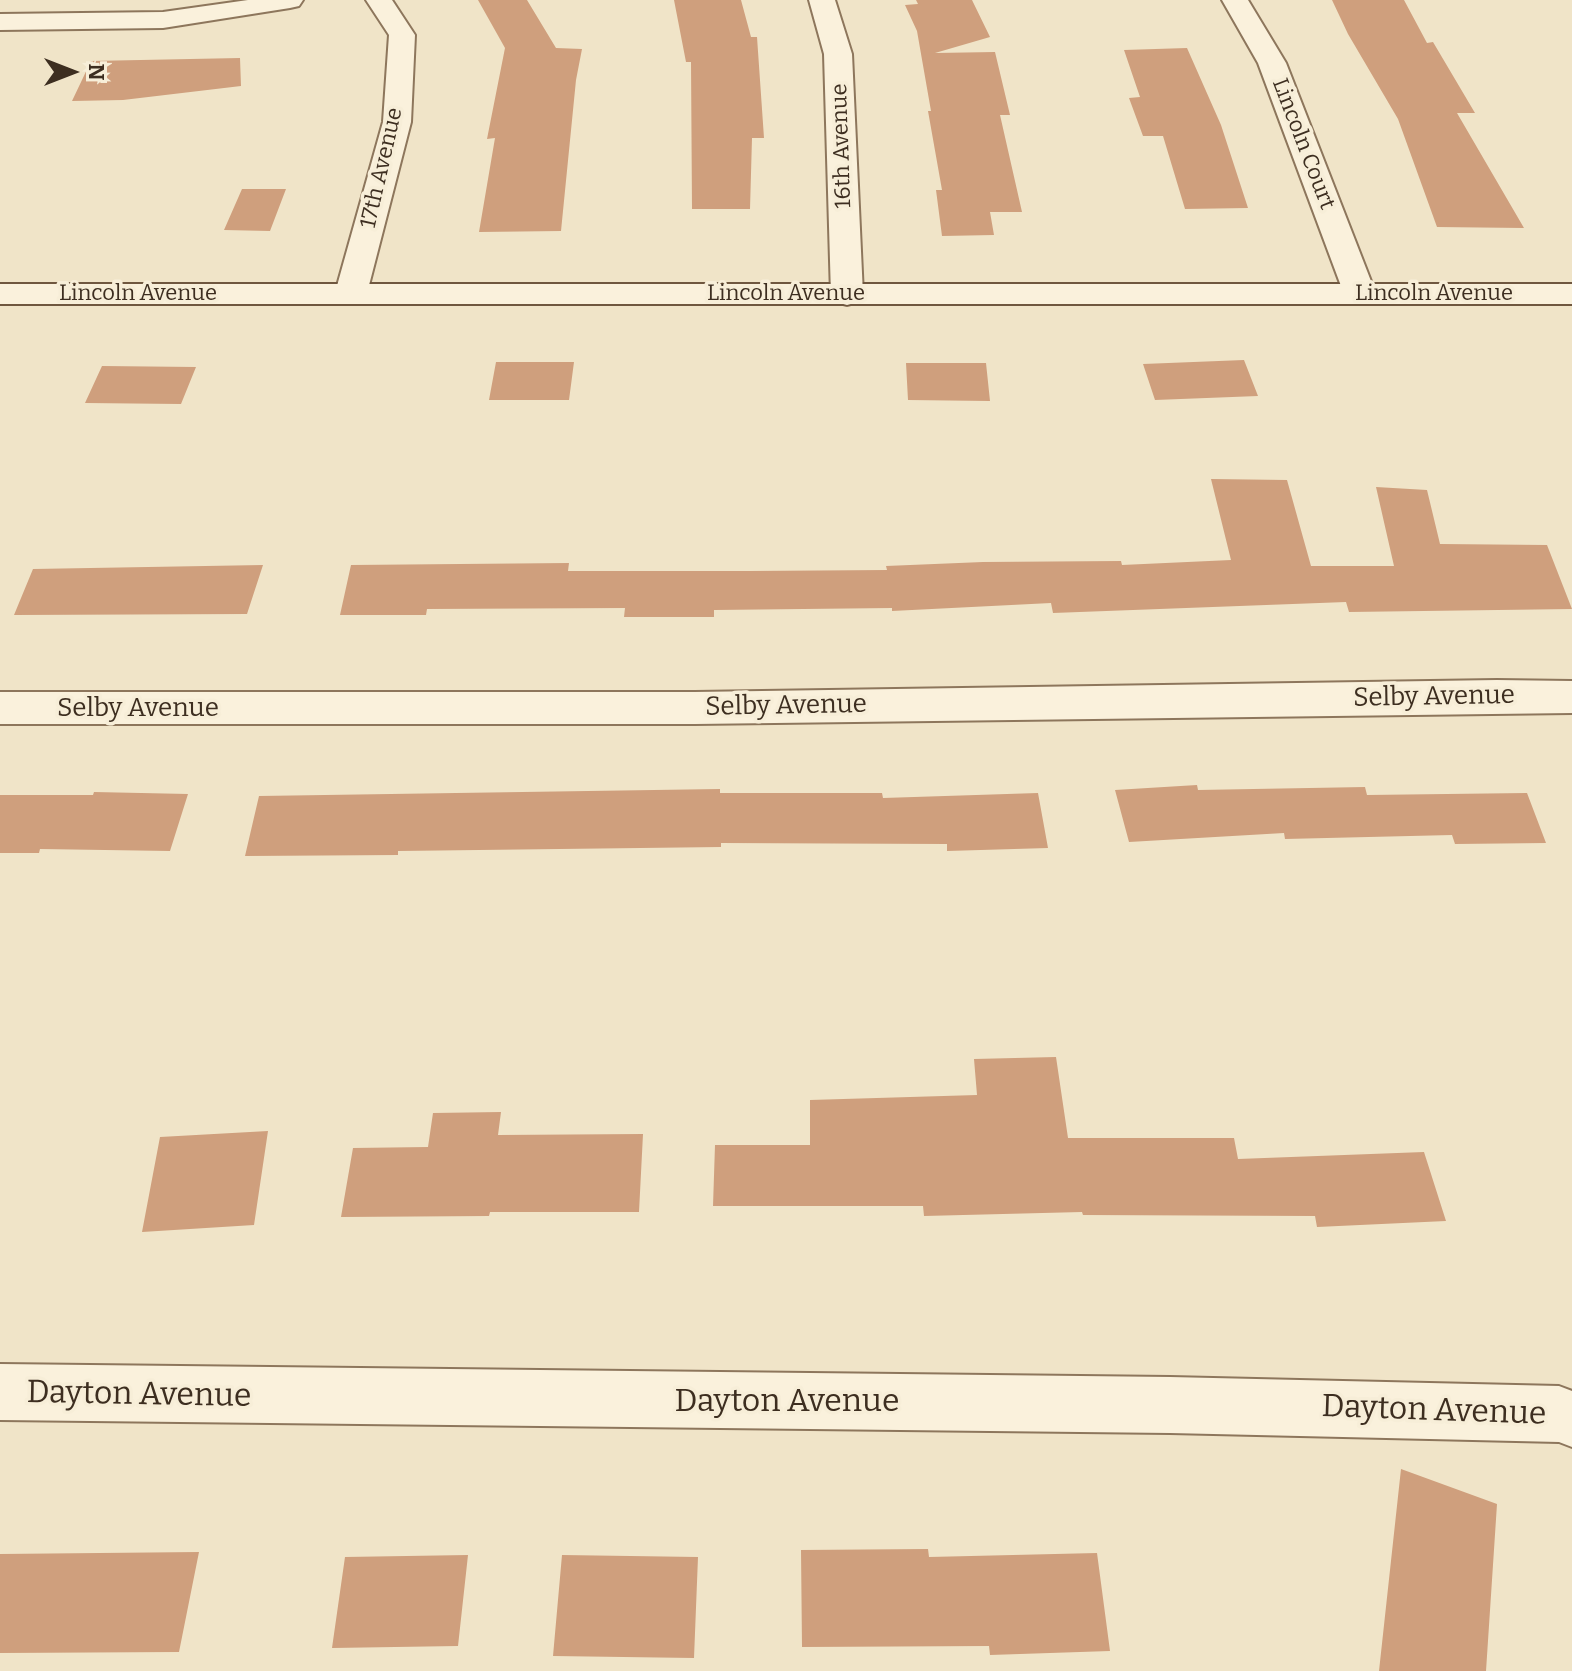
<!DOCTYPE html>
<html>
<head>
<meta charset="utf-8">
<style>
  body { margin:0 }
  #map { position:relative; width:1572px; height:1671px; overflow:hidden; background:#f0e4c8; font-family:Bitter,serif }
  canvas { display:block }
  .north { position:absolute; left:32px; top:32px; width:80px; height:80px; -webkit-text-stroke:6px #f7eed8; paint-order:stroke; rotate:90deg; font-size:22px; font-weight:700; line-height:32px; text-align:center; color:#3d2e20 }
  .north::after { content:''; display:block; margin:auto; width:28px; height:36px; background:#3d2e20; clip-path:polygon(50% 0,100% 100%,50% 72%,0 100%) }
</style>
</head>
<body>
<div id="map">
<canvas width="1572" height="1671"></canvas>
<div class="north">N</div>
</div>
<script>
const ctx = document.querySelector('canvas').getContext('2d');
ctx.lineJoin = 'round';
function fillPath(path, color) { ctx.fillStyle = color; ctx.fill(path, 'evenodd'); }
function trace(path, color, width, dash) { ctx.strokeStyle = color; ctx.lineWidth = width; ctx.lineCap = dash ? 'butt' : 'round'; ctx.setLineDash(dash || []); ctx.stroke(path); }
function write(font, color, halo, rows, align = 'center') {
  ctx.font = font + ' Bitter,serif'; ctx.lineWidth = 7; ctx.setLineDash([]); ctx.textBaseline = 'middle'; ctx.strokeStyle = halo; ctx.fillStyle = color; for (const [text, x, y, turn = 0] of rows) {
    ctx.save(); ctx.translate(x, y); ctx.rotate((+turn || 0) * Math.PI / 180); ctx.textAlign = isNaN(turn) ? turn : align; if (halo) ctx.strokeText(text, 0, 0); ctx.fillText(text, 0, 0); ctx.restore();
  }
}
const building = new Path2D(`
  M478,0H527L556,48L582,49L576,80L561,231L479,232L495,138L487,139L505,48Z
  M674,0H741L751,37H757L764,138H752L750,209H692L691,62H686Z
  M916,0H972L990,37L935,53L995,52L1010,115H1000L1022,212H990L994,235L942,236L936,190H942L928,111H931L917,31L905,5L918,4Z
  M1332,0H1404L1427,43L1433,42L1475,113H1457L1524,228L1437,227L1398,119L1348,34Z
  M1187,48L1221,125L1248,208L1185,209L1163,136H1143L1129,98L1140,97L1124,50Z
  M240,58L241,86L123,100L72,101L91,61Z
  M242,189H286L270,231L224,230Z
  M1244,360L1258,396L1155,400L1143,364Z
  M496,362H574L569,400H489Z
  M906,363H986L990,401L908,400Z
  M102,366L196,367L181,404L85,403Z
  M1211,479L1287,480L1311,566H1394L1376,487L1427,490L1440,544L1547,545L1572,609L1349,612L1346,602L1053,613L1051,603L892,611V608L714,610V617H624L625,608L427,609L426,615H340L351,565L569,563L568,571H750L887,570L886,566L983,562L1121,561L1122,565L1231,560Z
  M263,565L247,614L14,615L33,569Z
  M1197,785L1198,790L1365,787L1367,795L1527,793L1546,843L1455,844L1452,835L1285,839L1284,833L1129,842L1115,790Z
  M720,789V793H882L883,798L1038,793L1048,848L947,851V844L721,843V847L398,851V855L245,856L259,796Z
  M94,792L188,794L170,851L40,849L39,853H0V795H93Z
  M1056,1057L1068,1138H1234L1238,1159L1424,1152L1446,1221L1317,1227L1315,1216L1083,1215L1082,1212L924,1216L923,1206H713L715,1145H810V1100L977,1095L974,1059Z
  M501,1112L498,1135L643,1134L639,1212H490L489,1216L341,1217L353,1148L428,1147L433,1113Z
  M268,1131L254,1225L142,1232L160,1137Z
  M1401,1469L1497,1504L1486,1671H1379Z
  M928,1549L929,1557L1097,1553L1110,1651L990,1655L989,1646L802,1647L801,1550Z
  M199,1552L179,1652L0,1653V1554Z
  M468,1555L458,1646L332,1648L345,1557Z
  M562,1555L698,1557L694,1658L553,1656Z`);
const street = new Path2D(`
  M248,0H303L299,6L290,8L163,28L0,30V14L163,12Z
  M366,0H392L415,35L411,122L367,293L362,300L351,303L340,300L335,293L383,122L389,35Z
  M809,0H835L852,54L863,295L858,302L847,305L836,302L831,295L824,54Z
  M1222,0H1248L1286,63L1376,294L1371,301L1360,304L1349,301L1344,294L1258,63Z
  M1497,680L1572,681V713L695,724H0V692H695Z
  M0,1364L1170,1377L1559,1386L1572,1391V1447L1559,1442L1170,1433L0,1420Z`);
const secondary = new Path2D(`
  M0,284H1572V304H0Z`);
const farStreetnames = [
  ["Lincoln Court",1303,144,69],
  ["16th Avenue",842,146,-92],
  ["17th Avenue",382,168,-77],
  ["Lincoln Avenue",138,294],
  ["Lincoln Avenue",786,294],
  ["Lincoln Avenue",1434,294]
];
const streetNames = [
  ["Selby Avenue",1434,697,-1],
  ["Selby Avenue",786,706,-1],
  ["Selby Avenue",138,709]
];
const nearStreetnames = [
  ["Dayton Avenue",139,1395,1],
  ["Dayton Avenue",787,1402],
  ["Dayton Avenue",1434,1411,2]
];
fillPath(building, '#cf9f7d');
trace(street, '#8d765c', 4);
trace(secondary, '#6f573f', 4);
fillPath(street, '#faf1dc');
fillPath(secondary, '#faf1dc');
write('22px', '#3d2e20', '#f7eed8', farStreetnames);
write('26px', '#3d2e20', '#f7eed8', streetNames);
write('32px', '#3d2e20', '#f7eed8', nearStreetnames);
</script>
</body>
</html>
